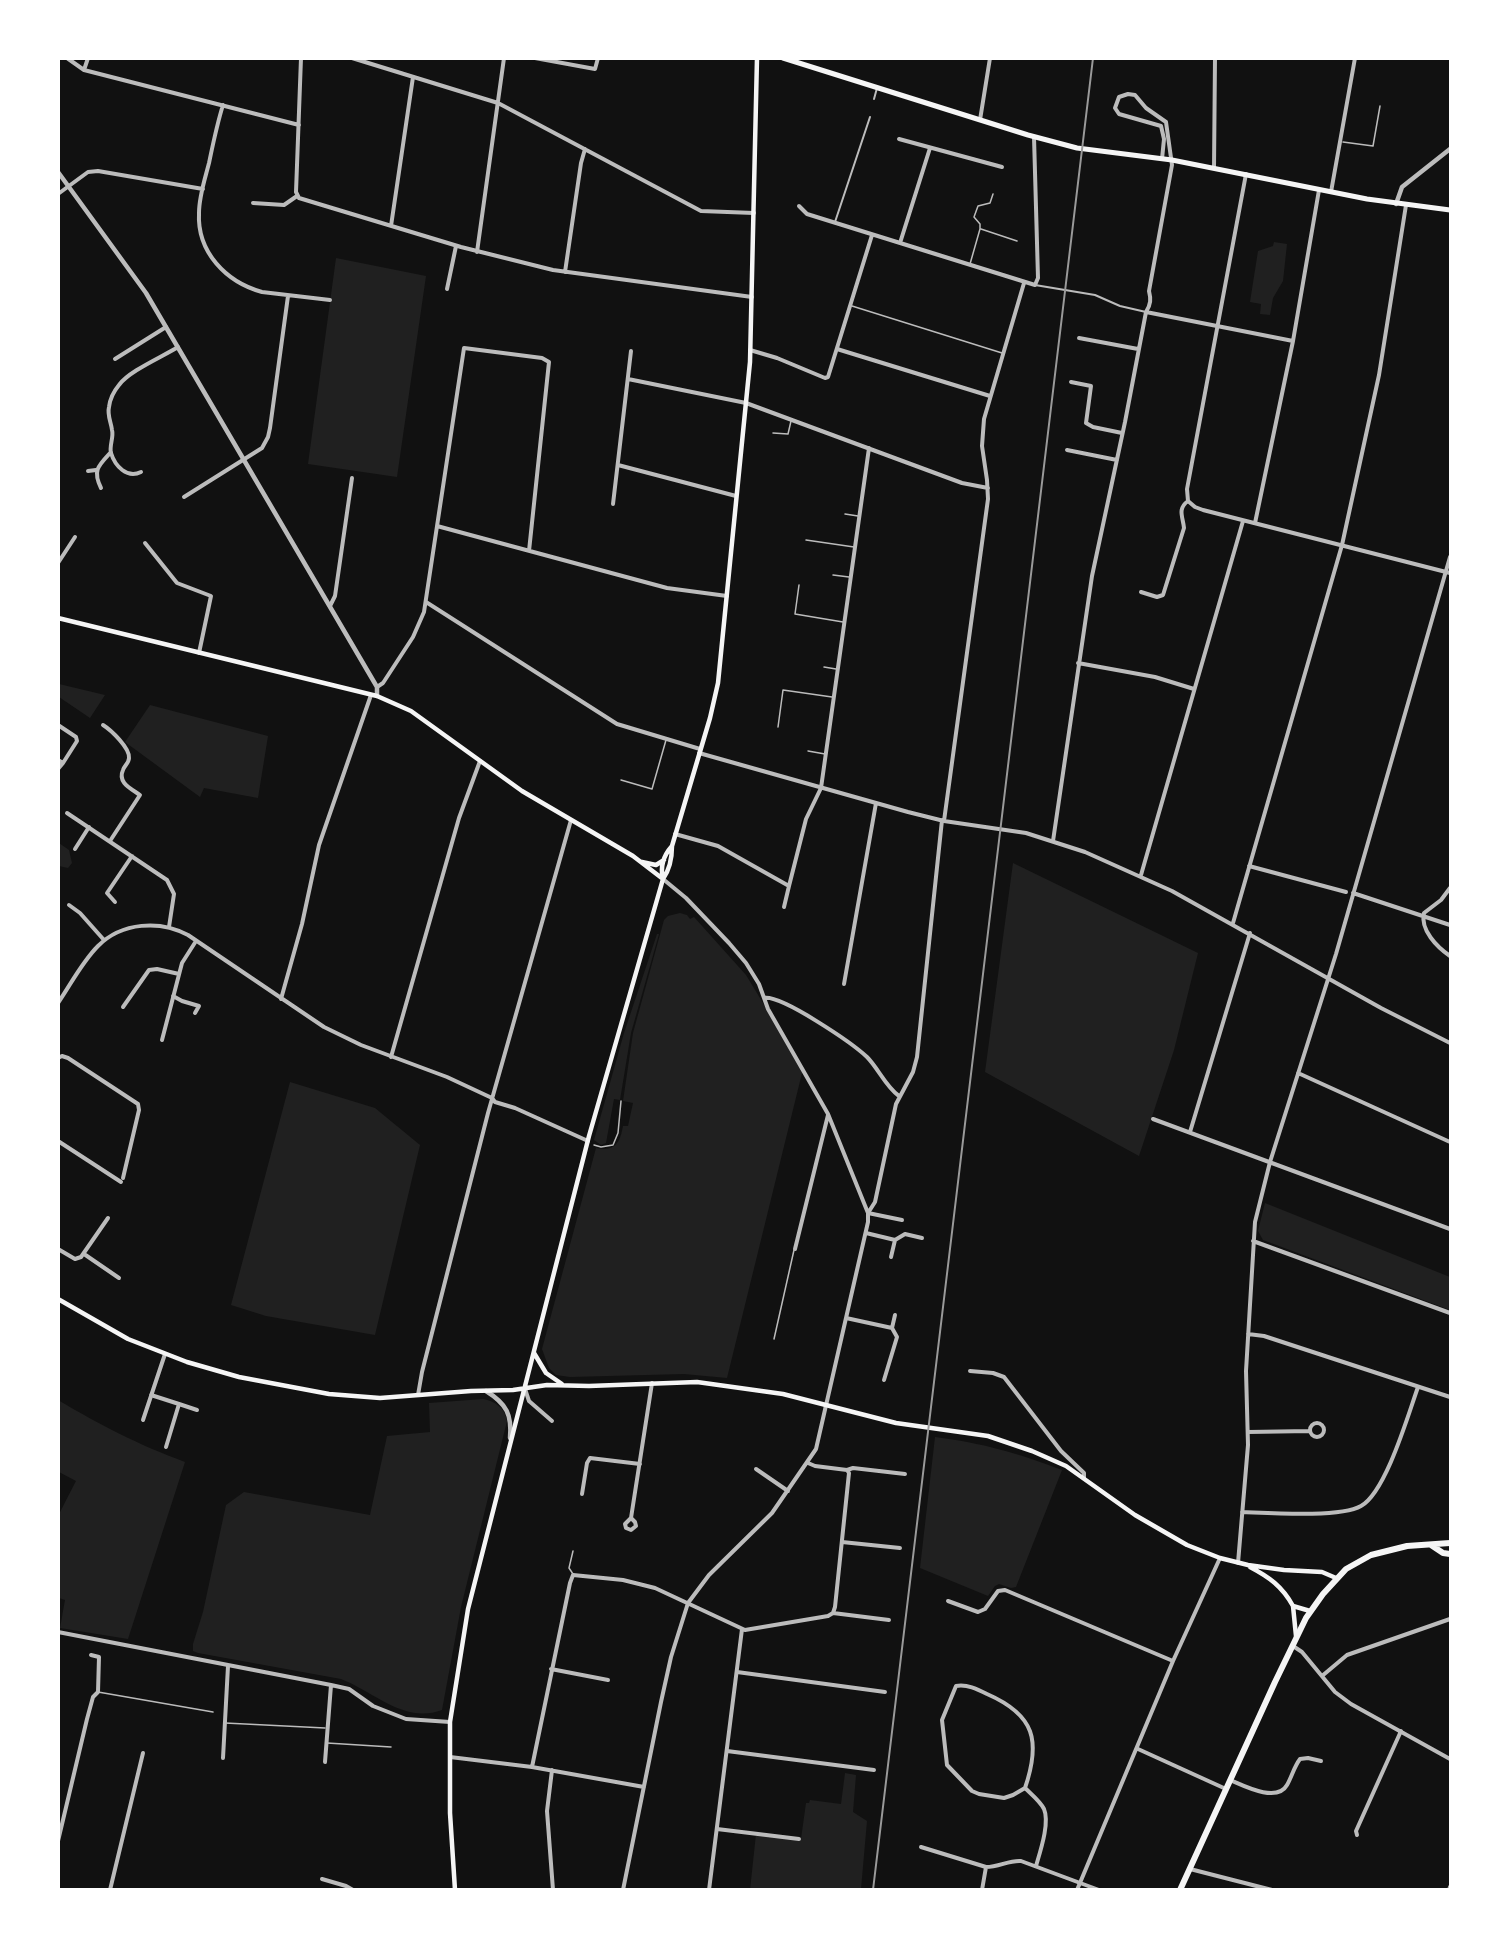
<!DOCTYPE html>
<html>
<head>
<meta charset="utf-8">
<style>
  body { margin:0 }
  #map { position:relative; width:1509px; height:1948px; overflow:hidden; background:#111; font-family:Barlow,sans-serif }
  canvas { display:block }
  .frame { position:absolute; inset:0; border:60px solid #fff; pointer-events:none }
</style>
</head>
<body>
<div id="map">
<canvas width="1509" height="1948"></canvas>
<div class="frame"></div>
</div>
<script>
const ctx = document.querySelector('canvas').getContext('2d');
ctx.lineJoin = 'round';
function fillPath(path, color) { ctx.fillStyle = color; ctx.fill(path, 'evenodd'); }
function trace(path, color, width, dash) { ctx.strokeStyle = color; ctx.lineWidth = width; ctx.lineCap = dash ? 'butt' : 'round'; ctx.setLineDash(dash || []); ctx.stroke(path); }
const green = new Path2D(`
  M1274,242L1287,244L1283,281L1273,298L1270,315L1260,314L1261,304L1250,302L1258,251L1273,246Z
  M336,258L426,276L397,477L308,464Z
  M59,684L105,695L90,718L59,697Z
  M150,705L268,736L258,798L204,788L200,797L125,742Z
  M59,843L69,850L72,863L68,868L59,866Z
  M1013,863L1198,953L1174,1050L1139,1156L985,1072Z
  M680,913L687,915L690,919L694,917L746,975L803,1069L727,1378L684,1374L570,1377L556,1375L549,1368L542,1349L596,1148C615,1152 620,1143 623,1126H628L633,1103L623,1101L633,1033L664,920L668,916Z
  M657,934H659L631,1033L620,1100L614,1099L606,1143L601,1145L594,1140L624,1033Z
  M290,1082L375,1108L420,1145L375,1335L266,1316L231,1305Z
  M1265,1203L1450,1277V1310L1263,1240L1258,1231Z
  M483,1399C495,1401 505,1408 507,1421L461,1607L442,1710C404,1724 375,1692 341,1679L198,1653L193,1651V1644L203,1612L226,1505L244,1492L370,1515L387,1436L430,1432L429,1403Z
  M58,1400C102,1426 137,1444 185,1462L128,1639L60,1628L65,1600L59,1598V1514L76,1481L59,1472Z
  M935,1437C982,1443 1018,1453 1062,1470L1016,1587L1011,1588L999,1584L995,1586L988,1596L920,1568Z
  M845,1773L856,1775L853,1812L867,1821L861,1889L750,1890L756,1834L801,1839L806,1803H809L810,1800L841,1804Z`);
const service = new Path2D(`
  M1343,142L1373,146L1380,106
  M981,229L1017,241
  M970,264L980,229V224L974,217L978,206L990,203L993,194
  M852,306L1002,353
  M773,433L788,434L791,421
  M845,514L858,516
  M806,540L854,547
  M833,575L849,577
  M799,585L795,614L843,622
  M824,667L836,669
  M778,727L783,690L832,697
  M808,751L825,754
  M621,780L652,789L666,740
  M594,1145L601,1147L613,1145L618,1133L621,1101
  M774,1339L794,1250
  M573,1574L569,1568L573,1551
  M98,1692L213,1712
  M225,1723L325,1728
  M327,1743L391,1747`);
const pedestrian = new Path2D(`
  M874,99L877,88
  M835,222L870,117
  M1035,285L1095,295L1120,306L1146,312`);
const minor = new Path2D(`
  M67,58L84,70L299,125
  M301,58L296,192L299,198L461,247L553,270L752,297
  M352,58L498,103L701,211L754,213
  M535,58L595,69L598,58
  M84,70L88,58
  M223,105C217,124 213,144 209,163C205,179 199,196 199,213C197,252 226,282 262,292L330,300
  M980,120L990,58
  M899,139L1002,167
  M1214,168L1215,58
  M1331,192L1355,58
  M58,194L88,172L98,171L203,189
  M253,203L284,205L297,196
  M799,206L807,214L1035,285L1038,278L1034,137
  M391,226L413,77
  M900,243L930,148
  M477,252L504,58
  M565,272L581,163L585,149
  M447,289L456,246
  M1146,312L1293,341
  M1079,338L1138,349
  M837,349L990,396
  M750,350L777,358L825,378L828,377L872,235
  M115,359L166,327
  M628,379L746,403L962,483L988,488
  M1071,382L1091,386L1086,423L1093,427L1122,433
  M1067,450L1117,460
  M618,465L736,496
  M88,471L96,470
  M141,472C127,479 115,466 111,453C109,446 114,437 112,430C111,422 107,415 109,407C110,399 114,391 119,385C129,371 162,357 178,347
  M101,488C92,470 99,465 111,452
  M184,497L262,448L268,437L270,428L288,296
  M1188,501L1187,489L1246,174
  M1188,501L1195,507L1203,510L1450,573
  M613,504L631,351
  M1255,523L1293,341L1319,190
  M437,526L667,588L727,596
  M145,543L177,583L211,596L199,653
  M58,563L75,537
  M1141,592L1157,597L1163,595L1184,528C1183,517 1177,509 1188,501
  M426,602L617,724L700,749
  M330,606L335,596L352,478
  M1078,663L1155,677L1194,689
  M377,687L383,683L413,637L424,612L464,348L542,358L549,362L529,551
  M58,725L76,737L77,741L63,763
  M103,725C111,730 130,748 129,758C129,763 124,766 123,770C117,783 132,789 140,795L110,841
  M699,753L908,812L944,821L1026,833L1085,852L1172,891L1381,1008L1450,1043
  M58,760L63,763L58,769
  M67,813L167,880L174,894L169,927
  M944,821L988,499L987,480L982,446L984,419L1024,283
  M675,834L718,846L789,886L806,819L821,788L869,448
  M1053,841L1092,576L1125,422L1146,312C1151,304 1151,299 1149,291L1172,165L1166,122L1146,108L1135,95L1128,94L1119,97L1115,108L1119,114L1161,126L1164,139L1162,159
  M75,849L89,827
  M1249,866L1346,892
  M1141,875L1243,521
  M1450,888L1441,900L1424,913C1420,930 1437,947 1450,956
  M1353,893L1450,925
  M115,902L107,893L132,856
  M69,905L80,913L104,940
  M784,907L789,886
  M1233,923L1342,545L1379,375L1406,205
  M844,984L876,803
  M173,996L182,1001L199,1006L195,1013
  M764,998C782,995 852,1043 867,1057C878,1068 886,1087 899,1096
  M281,999L302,924L319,845L371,695
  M58,1003C71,984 82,962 98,946C122,922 160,920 188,935L324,1027L361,1045L447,1077L492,1098L495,1102L515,1108L588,1141
  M123,1007L149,970L157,969L179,974
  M162,1040L182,963L196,941
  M391,1057L459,818L480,761
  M58,1058L62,1056L68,1058L138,1104L139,1110L123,1178
  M1298,1073L1450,1142
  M1153,1119L1450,1229
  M1190,1132L1250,933
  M58,1141L121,1182
  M868,1213L875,1202L896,1104L913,1072L917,1057L942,820
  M868,1213L902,1220
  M866,1233L895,1240L891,1257
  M895,1240L905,1234L922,1238
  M1253,1241L1450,1313
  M58,1249L75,1259L81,1257L108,1218
  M795,1249L828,1115
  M84,1254L119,1278
  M846,1318L892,1328L897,1337L884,1380
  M892,1328L895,1315
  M1248,1334L1264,1336L1450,1397
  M970,1371L993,1373L1004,1377L1061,1451L1084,1473V1478
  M525,1389L529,1401L552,1421
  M151,1395L179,1404
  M418,1395L422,1372L488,1113L571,820
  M143,1420L165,1354
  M1310 1430a7 7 0 1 1 14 0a7 7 0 1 1-14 0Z
  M1248,1432L1310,1431
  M166,1447L179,1404L197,1410
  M756,1469L788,1491
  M847,1470L853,1468L905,1474
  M582,1494L587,1463L590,1458L640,1464
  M1242,1512C1269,1513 1340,1518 1361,1506C1386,1492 1408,1415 1418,1387
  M631,1518L625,1524L626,1528L631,1530L636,1526L635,1522L631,1518L652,1383
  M842,1542L900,1548
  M1238,1563L1248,1445L1246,1371L1255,1222L1270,1162L1336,954L1450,557
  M948,1601L978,1612L985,1609L998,1591L1005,1590L1173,1661
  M833,1613L889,1620
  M58,1632L331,1685L349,1689L373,1706L406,1719L450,1722
  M1293,1646L1302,1652L1335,1692L1351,1704L1450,1759
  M551,1669L608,1680
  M737,1672L885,1692
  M1322,1676L1347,1655L1450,1619
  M1138,1749L1226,1789
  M727,1751L874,1770
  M450,1757L532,1767L644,1787
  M223,1758L228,1666
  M325,1762L331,1685
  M532,1767L570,1583L573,1575L623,1580L655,1588L745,1630L828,1616L833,1613L835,1607L849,1473L847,1470L815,1466L808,1463
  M552,1770L547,1811L553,1890
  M1230,1780C1244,1786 1277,1803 1287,1785C1292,1776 1294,1767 1300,1759L1308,1758L1321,1761
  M1025,1788L1013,1795L1004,1798L979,1794L972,1791L947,1765L942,1720L956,1686C967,1684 977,1689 987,1694C1035,1715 1041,1741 1025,1788C1031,1794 1040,1801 1044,1809C1050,1823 1040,1852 1036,1866
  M717,1829L799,1839
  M1357,1835L1356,1831L1401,1731
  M58,1841L87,1719L93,1697L98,1692L99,1657L91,1655
  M921,1847L986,1867C999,1867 1009,1860 1021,1861L1099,1890
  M1190,1869L1272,1890
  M322,1879L346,1886L353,1890
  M110,1890L143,1753
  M623,1890L661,1702L671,1657L688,1603L709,1575L772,1513L816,1449L868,1222V1213L828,1114L768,1009L759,984L746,963L729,943L686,898L663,879
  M709,1890L742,1629
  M982,1890L986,1867
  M1077,1890L1173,1661L1220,1558
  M1449,1890L1450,1887`);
const tertiary = new Path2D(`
  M58,172L146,293L377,687V696
  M1396,204L1402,187L1450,149
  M486,1391C507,1404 512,1415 510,1438`);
const secondary = new Path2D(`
  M58,618L377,696L411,711L522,791L633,856L663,879
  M642,862L656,865L664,860
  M663,879C660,867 664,855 672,846
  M58,1299L128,1339L187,1362L239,1377L329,1394L380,1398L471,1391L513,1390L547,1385L589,1386L697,1382L783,1394L896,1423L988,1436L1032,1451L1066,1466L1135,1515L1187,1545L1220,1558L1248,1565L1284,1570L1322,1572L1336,1578
  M534,1353L546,1373L562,1384
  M1250,1567C1269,1577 1282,1586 1293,1606L1310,1611
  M1293,1606L1296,1636
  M455,1890L450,1813V1722L468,1609L589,1136L663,879C670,869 672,858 672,846L710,718L718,683L750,362L757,58`);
const primary = new Path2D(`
  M783,58L1028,135L1077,148L1172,160L1367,199L1450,210`);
const trunk = new Path2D(`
  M1431,1545L1443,1553L1450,1554
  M1180,1890L1275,1682L1306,1618L1323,1594L1346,1569L1371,1555L1407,1546L1450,1543`);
const rail = new Path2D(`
  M873,1890L1093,58`);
fillPath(green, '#202020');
trace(service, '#bcbcbc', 1.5);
trace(pedestrian, '#bcbcbc', 2);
trace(minor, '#bcbcbc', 4);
trace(tertiary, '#bcbcbc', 4.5);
trace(secondary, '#f5f5f5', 4.5);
trace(primary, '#f5f5f5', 5);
trace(trunk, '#f5f5f5', 6);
trace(rail, '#9a9a9a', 2);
</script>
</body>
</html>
